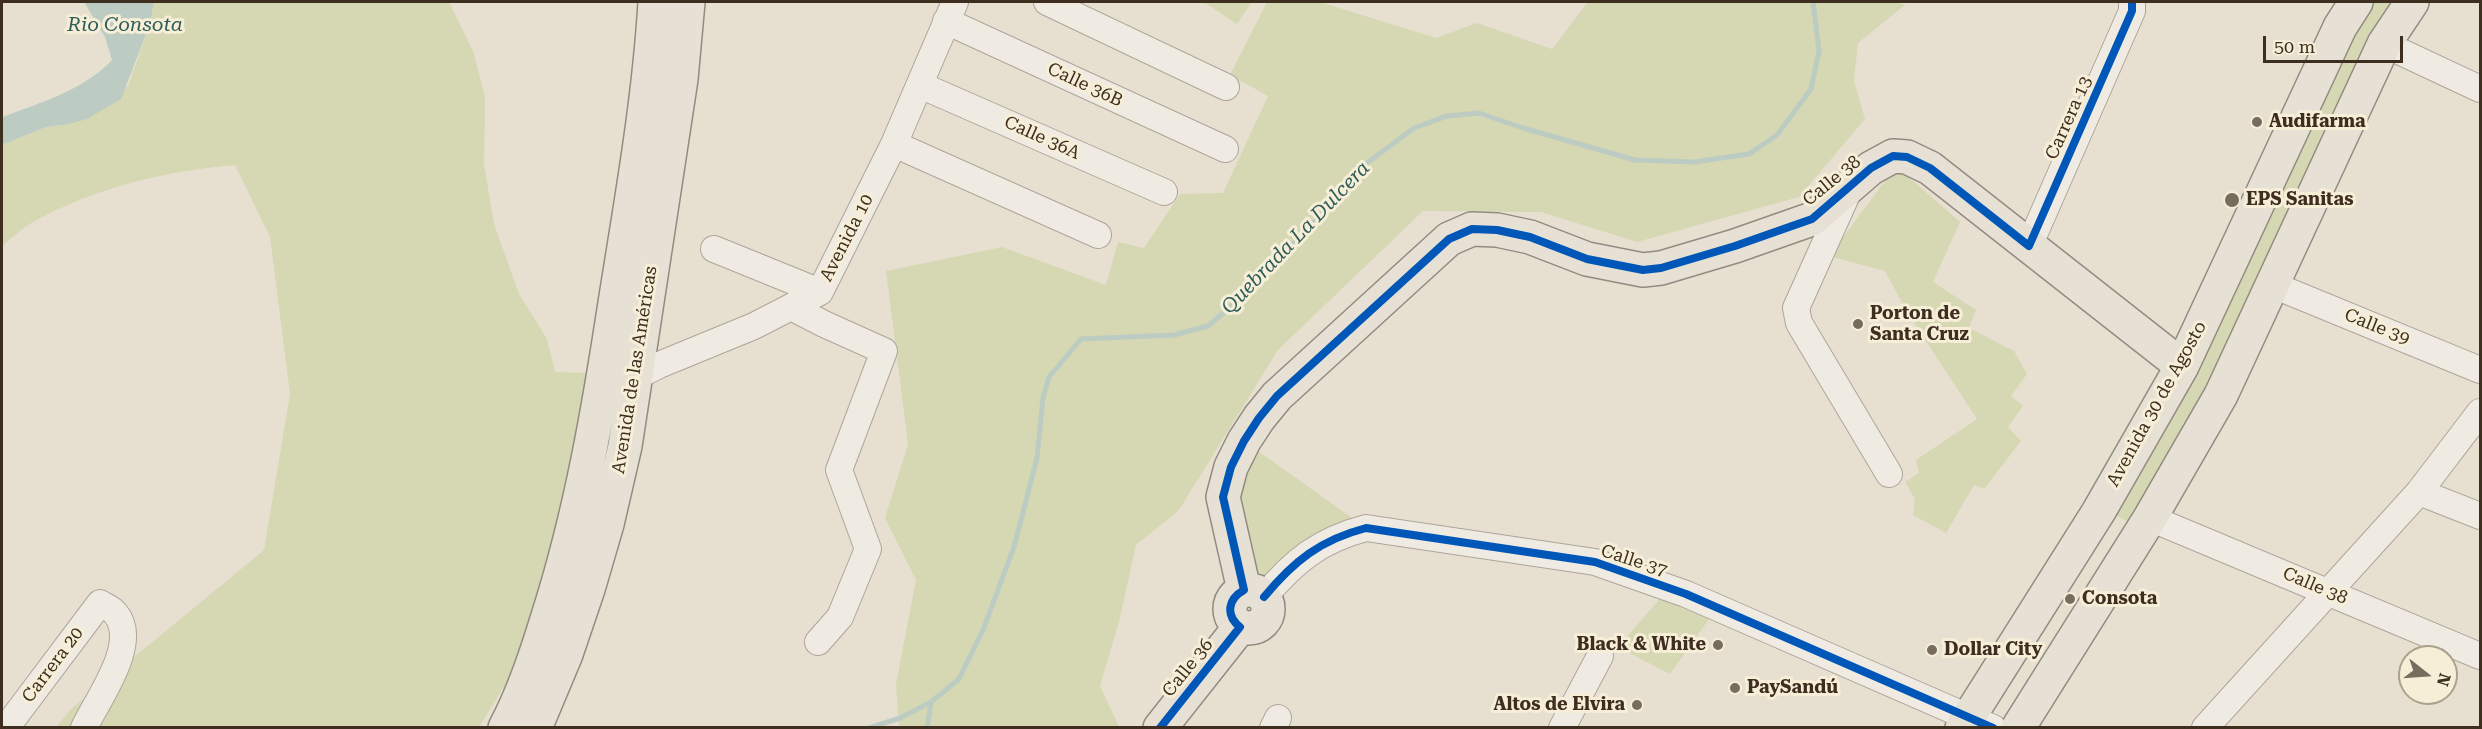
<!DOCTYPE html>
<html>
<head>
<meta charset="utf-8">
<style>
  body { margin:0 }
  #map { position:relative; width:2482px; height:729px; overflow:hidden; background:#e7e0d1; font-family:"Roboto Serif",serif }
  canvas { display:block }
  .frame { position:absolute; inset:0; border:3px solid #3d2e20; pointer-events:none }
  .north { position:absolute; left:2398px; top:645px; width:60px; height:60px; box-sizing:border-box; background:#f7eed8; border:2px solid #ada18e; border-radius:50%; rotate:107deg; font-size:16px; font-weight:700; line-height:24px; text-align:center; color:#3d2e20 }
  .north::after { content:''; display:block; margin:auto; width:21px; height:27px; background:#786c5e; clip-path:polygon(50% 0,100% 100%,50% 72%,0 100%) }
  .scale { position:absolute; left:2263px; top:36px; width:140px; height:27px; box-sizing:border-box; border:3px solid #3d2e20; border-top:0; padding-left:8px; font-size:18px; line-height:21px; white-space:nowrap; color:#3d2e20; -webkit-text-stroke:4px #f7eed8; paint-order:stroke }
</style>
</head>
<body>
<div id="map">
<canvas width="2482" height="729"></canvas>
<div class="frame"></div>
<div class="north">N</div>
<div class="scale">50 m</div>
</div>
<script>
const ctx = document.querySelector('canvas').getContext('2d');
ctx.lineJoin = 'round';
function fillPath(path, color) { ctx.fillStyle = color; ctx.fill(path, 'evenodd'); }
function trace(path, color, width, dash) { ctx.strokeStyle = color; ctx.lineWidth = width; ctx.lineCap = dash ? 'butt' : 'round'; ctx.setLineDash(dash || []); ctx.stroke(path); }
function write(font, color, halo, rows, align = 'center') {
  ctx.font = font + ' "Roboto Serif",serif'; ctx.lineWidth = 6; ctx.setLineDash([]); ctx.textBaseline = 'middle'; ctx.strokeStyle = halo; ctx.fillStyle = color; for (const [text, x, y, turn = 0] of rows) {
    ctx.save(); ctx.translate(x, y); ctx.rotate((+turn || 0) * Math.PI / 180); ctx.textAlign = isNaN(turn) ? turn : align; if (halo) ctx.strokeText(text, 0, 0); ctx.fillText(text, 0, 0); ctx.restore();
  }
}
const green = new Path2D(`
  M154,2H449L473,51L485,97L484,164L494,224L519,294L547,339L555,372L588,373L583,418L547,575L514,670L479,727H56L70,710L264,550L290,394L270,237L235,165C166,171 97,187 35,221C23,227 12,238 2,246V145L46,127L69,124L128,86L150,24Z
  M1204,2H1252L1237,24Z
  M1267,2H1320L1436,38L1477,23L1552,49L1588,2H1895L1905,5L1858,43L1854,81L1865,119L1799,197L1637,242L1541,212L1423,211L1278,350L1179,510L1136,545L1119,622L1100,686L1119,727H899L896,684L916,580L885,518L908,444L886,271L1002,247L1106,285L1118,242L1144,248L1180,194L1223,193L1268,96L1230,75Z
  M2373,2H2396L2209,386L2130,523L2112,513L2353,32Z
  M1896,166L1960,222L1933,282L1976,310L1969,328L2014,351L2027,374L2011,396L2023,406L2008,427L2021,441L1984,489L1974,485L1946,533L1913,515L1915,499L1905,482L1919,473L1916,460L1977,419L1907,312L1885,271L1829,256Z
  M1244,441L1366,528L1258,592L1231,467Z
  M1663,595L1712,615L1670,674L1618,647Z`);
const water = new Path2D(`
  M84,2H154L150,24L121,99L87,119L69,124L46,127L2,145V117C40,103 84,90 112,60L105,37Z`);
const stream = new Path2D(`
  M869,728L900,718L931,702L959,679L983,630L1014,547L1037,458L1043,398L1049,377L1081,339L1174,335L1208,326L1237,301L1310,227L1347,182L1367,163L1414,128L1447,116L1479,113L1523,128L1635,160L1694,162L1749,154L1777,135L1811,89L1819,51L1813,2
  M927,728L931,702`);
const minor = new Path2D(`
  M1047,2L1226,87
  M946,21L1225,149
  M2384,44L2480,89
  M920,85L1164,192
  M894,144L1098,235
  M1849,190L1796,308L1799,323L1889,474
  M2029,246L2132,11V2
  M714,249L820,292
  M2273,285L2480,370
  M793,308L824,324L884,351L839,470L868,549L840,617L818,642
  M623,376L635,377L659,365L754,326L820,292L894,144L955,2
  M2419,492L2480,516
  M2150,518L2480,656
  M1264,597C1294,561 1320,540 1366,528L1595,562L1686,594L1993,728
  M6,728L100,603C104,606 111,608 115,613C141,642 97,700 84,728
  M1273,728L1278,718
  M1562,728L1600,656
  M2205,728L2419,492L2480,412`);
const major = new Path2D(`
  M1230 609a19 19 0 1 1 38 0a19 19 0 1 1-38 0Z
  M1244,590L1223,497L1231,467L1244,441L1259,418L1277,396L1449,239L1472,229L1497,230L1530,237L1587,259L1643,270L1661,268L1735,246L1812,219L1871,168L1893,156L1907,157L1930,168L2182,366
  M505,728C524,692 537,652 549,613C581,512 599,408 615,303C631,202 649,103 655,2
  M535,728L566,654L588,589L607,524L625,446L681,79L688,2
  M1160,728L1240,627
  M1962,728L2099,511L2182,366L2340,27L2356,2
  M2018,728L2150,518L2221,395L2384,44L2412,2`);
const cycleway = new Path2D(`
  M1264,597C1294,561 1320,540 1366,528L1595,562L1686,594L1993,728
  M1160,728L1240,627C1225,615 1228,599 1244,590L1223,497L1231,467L1244,441L1259,418L1277,396L1449,239L1472,229L1497,230L1530,237L1587,259L1643,270L1661,268L1735,246L1812,219L1871,168L1893,156L1907,157L1930,168L2029,246L2132,11V2`);
const markers = [
  [2257,122,6,"#786c5e"],
  [2232,200,8,"#786c5e"],
  [1858,324,6,"#786c5e"],
  [2070,599,6,"#786c5e"],
  [1718,645,6,"#786c5e"],
  [1932,650,6,"#786c5e"],
  [1735,688,6,"#786c5e"],
  [1637,705,6,"#786c5e"]
];
const streetNames = [
  ["Calle 36B",1085,85,25],
  ["Carrera 13",2069,118,-66],
  ["Calle 36A",1042,138,24],
  ["Calle 38",1832,181,-39],
  ["Avenida 10",847,238,-63],
  ["Calle 39",2377,327,22],
  ["Avenida de las Américas",635,370,-81],
  ["Avenida 30 de Agosto",2157,404,-61],
  ["Calle 37",1634,561,18],
  ["Calle 38",2315,586,23],
  ["Carrera 20",53,665,-53],
  ["Calle 36",1188,668,-51]
];
const poiNames = [
  ["Audifarma",2269,122],
  ["EPS Sanitas",2246,200],
  ["Porton de",1870,314],
  ["Santa Cruz",1870,335],
  ["Consota",2082,599],
  ["Black & White",1706,645,"right"],
  ["Dollar City",1944,650],
  ["PaySandú",1747,688],
  ["Altos de Elvira",1625,705,"right"]
];
const waterNames = [
  ["Rio Consota",125,25],
  ["Quebrada La Dulcera",1296,238,-46]
];
fillPath(green, '#d6d7b3');
fillPath(water, '#bcccc2');
trace(stream, '#bcccc2', 5);
trace(minor, '#ada599', 28);
trace(major, '#928b80', 36);
trace(minor, '#efebe3', 26);
trace(major, '#e6e1d4', 33);
trace(cycleway, '#0057b8', 8);
for (const [x, y, r, color] of markers) { const dot = new Path2D(); dot.arc(x, y, r, 0, 2 * Math.PI); ctx.fillStyle = color; ctx.fill(dot); trace(dot, '#f7eed8', 2); }
write('18px', '#3d2e20', '#f7eed8', streetNames);
write('bold 18px', '#3d2e20', '#f7eed8', poiNames, 'left');
write('italic 20px', '#2f5d5a', '#f7eed8', waterNames);
</script>
</body>
</html>
